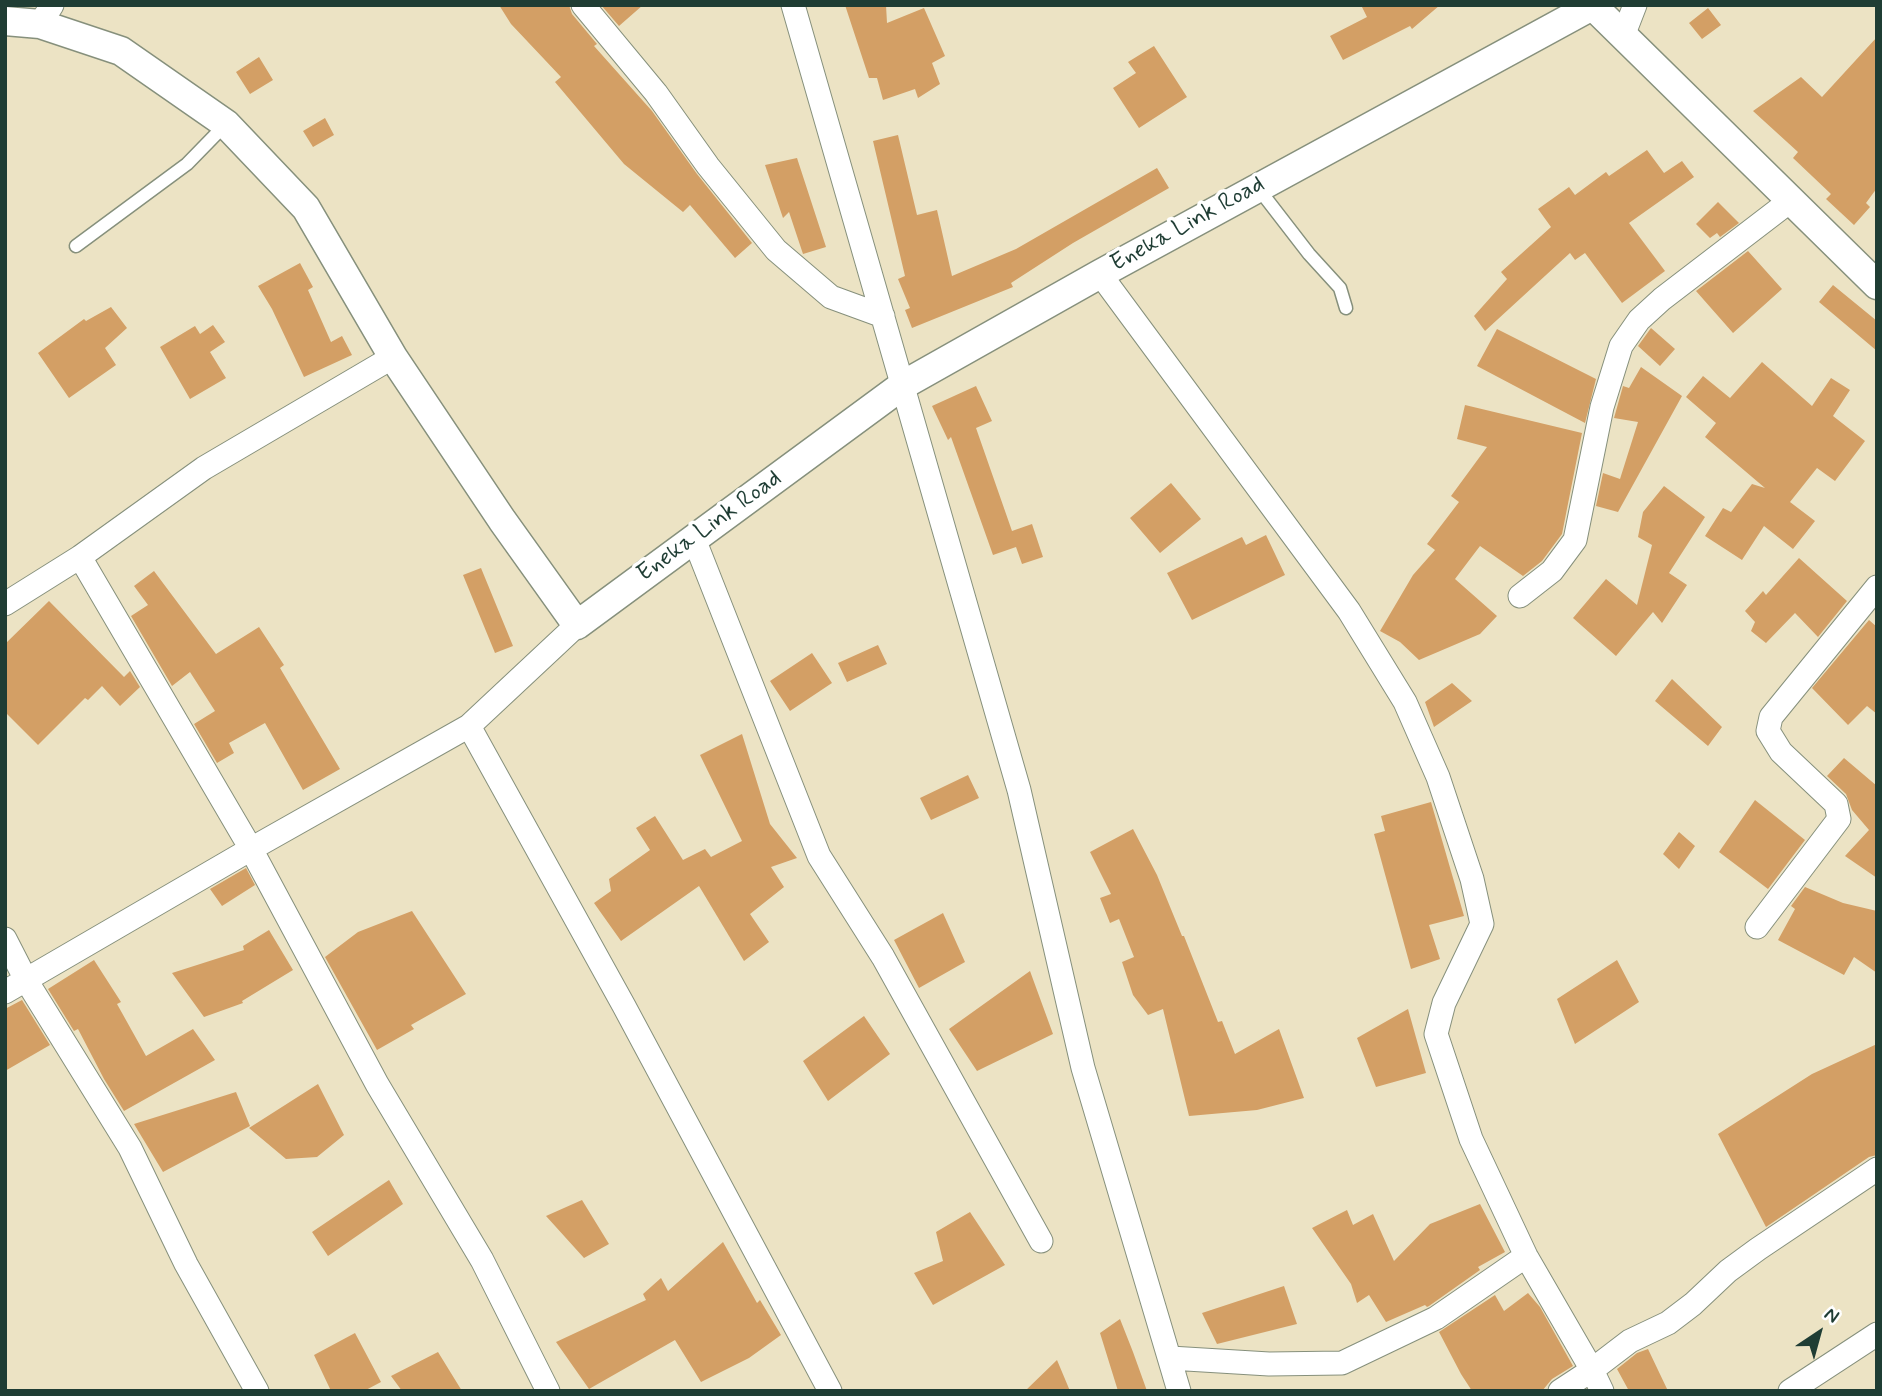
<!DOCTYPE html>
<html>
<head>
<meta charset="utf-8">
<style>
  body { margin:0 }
  #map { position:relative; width:1882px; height:1396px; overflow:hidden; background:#ece3c4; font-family:Mynerve,sans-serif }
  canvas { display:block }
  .frame { position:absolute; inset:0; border:7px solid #1f3d34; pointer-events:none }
  .north { position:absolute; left:1784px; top:1298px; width:70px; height:70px; -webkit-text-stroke:5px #fff; paint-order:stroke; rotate:36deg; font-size:19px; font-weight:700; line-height:28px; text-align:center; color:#1f3d34 }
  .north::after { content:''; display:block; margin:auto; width:24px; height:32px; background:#1f3d34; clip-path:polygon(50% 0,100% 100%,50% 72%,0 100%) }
</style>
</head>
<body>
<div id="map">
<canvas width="1882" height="1396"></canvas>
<div class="frame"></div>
<div class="north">N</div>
</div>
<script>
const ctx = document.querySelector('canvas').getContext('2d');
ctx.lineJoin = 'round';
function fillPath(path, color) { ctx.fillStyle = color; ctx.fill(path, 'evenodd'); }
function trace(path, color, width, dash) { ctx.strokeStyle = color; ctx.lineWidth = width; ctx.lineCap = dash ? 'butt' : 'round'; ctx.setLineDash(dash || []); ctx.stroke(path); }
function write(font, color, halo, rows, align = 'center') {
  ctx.font = font + ' Mynerve,sans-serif'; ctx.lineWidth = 7; ctx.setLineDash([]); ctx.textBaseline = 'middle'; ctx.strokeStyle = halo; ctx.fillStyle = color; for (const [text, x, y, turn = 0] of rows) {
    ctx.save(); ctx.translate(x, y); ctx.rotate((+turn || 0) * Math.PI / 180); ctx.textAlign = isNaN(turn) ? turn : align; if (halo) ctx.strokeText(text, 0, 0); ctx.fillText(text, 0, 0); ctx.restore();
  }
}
const building = new Path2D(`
  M499,5H569L572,14L597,44L594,46L652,111L697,174L752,243L735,258L690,205L683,212L624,164L555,82L561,77L511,24Z
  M601,5H643L619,26Z
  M845,5H886L887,23L924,8L945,56L932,63L940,84L918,98L915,89L883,100L877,78H869Z
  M1361,5H1440L1412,29L1410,26L1343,60L1330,36L1367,17Z
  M1708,8L1721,25L1702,39L1689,23Z
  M1877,37V188L1866,203L1870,207L1854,225L1826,199L1831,194L1793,158L1798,152L1753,111L1801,77L1822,97Z
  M1154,46L1187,97L1139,128L1113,88L1136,73L1128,62Z
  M259,57L273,80L250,94L236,72Z
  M325,118L334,135L313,147L303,131Z
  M898,135L917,215L937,210L952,276L1016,249L1157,168L1169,188L1073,243L1011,283L1013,287L912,328L905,310L910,308L898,279L905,276L873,141Z
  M1647,150L1664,173L1682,161L1694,177L1629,223L1665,271L1622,303L1585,253L1575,260L1570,253L1485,331L1474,316L1507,279L1501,272L1551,227L1538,209L1569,187L1575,195L1606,172L1609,176Z
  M797,158L826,247L803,254L789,212L783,218L765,165Z
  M1718,202L1739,223L1720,237L1717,233L1710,238L1696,224Z
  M1748,251L1782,289L1733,333L1696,291Z
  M300,263L313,287L308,290L331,342L342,336L352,355L304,377L272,309L258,286Z
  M1833,285L1877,321V351L1819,302Z
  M111,307L127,328L105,348L116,365L69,398L38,353L84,319L86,321Z
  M213,325L225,342L210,352L226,378L190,399L160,347L195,326L200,334Z
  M1651,328L1675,349L1660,366L1638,346Z
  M1497,329L1596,379L1585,423L1477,366Z
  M1762,362L1812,406L1831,378L1850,390L1833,416L1865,441L1835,481L1817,468L1790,502L1815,521L1793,549L1764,526L1742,560L1705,536L1723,508L1731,512L1752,484L1765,488L1705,437L1716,423L1686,397L1703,376L1730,398Z
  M1641,367L1682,396L1618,512L1596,506L1603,473L1620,479L1638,422L1614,418L1623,386L1629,388Z
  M976,386L992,421L976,428L1012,531L1032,524L1043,557L1022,564L1016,547L993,555L951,437L948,440L932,406Z
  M1465,405L1582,433L1562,534L1542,561L1523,576L1480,546L1455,579L1497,616L1480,634L1419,660L1400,642L1380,631L1413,575L1435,550L1427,544L1459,502L1451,496L1487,447L1457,439Z
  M1171,483L1201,519L1160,553L1130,518Z
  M1664,486L1705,517L1669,573L1687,585L1662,623L1653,612L1616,656L1573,618L1606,579L1637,605L1652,545L1638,537L1643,512Z
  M1266,535L1285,575L1192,620L1167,573L1242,537L1246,545Z
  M1799,558L1847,601L1818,637L1795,613L1766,643L1751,631L1755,622L1745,611L1763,591L1766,595Z
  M481,568L513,646L495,653L463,575Z
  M154,571L216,654L259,627L284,665L280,668L340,769L303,790L265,723L229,743L234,753L217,763L194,724L215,711L190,672L172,686L131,616L148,605L134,586Z
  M49,601L124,677L130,671L140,687L120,706L102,686L88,700L85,698L38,745L5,712V644Z
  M1869,620L1877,627V714L1867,706L1848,725L1812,688Z
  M878,645L887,664L847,682L838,663Z
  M812,653L832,683L790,711L770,681Z
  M1672,679L1722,727L1708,746L1655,701Z
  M1452,683L1472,701L1434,727L1425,702Z
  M742,734L770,824L797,858L771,867L784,887L750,914L769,942L744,961L699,886L621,941L594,903L611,891L609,879L650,850L636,828L655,816L683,860L705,849L711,857L742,841L700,755Z
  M1844,758L1877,786V878L1845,856L1869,830L1852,810L1846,794L1827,776Z
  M968,775L979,798L931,820L920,798Z
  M1755,800L1805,840L1768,889L1719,852Z
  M1431,802L1464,916L1429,925L1440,959L1411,969L1374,834L1385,831L1381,816Z
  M1133,829L1157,875L1182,936H1184L1218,1022L1222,1021L1235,1054L1279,1029L1304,1098L1257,1110L1189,1116L1163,1009L1148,1015L1133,995L1122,962L1134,957L1119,919L1110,923L1100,898L1111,894L1090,852Z
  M1679,832L1695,846L1679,869L1663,854Z
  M246,868L255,885L222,906L210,889Z
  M1805,887L1843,903L1877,911V973L1854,957L1844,975L1778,940L1795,909L1791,906Z
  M412,911L466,994L411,1025L414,1029L377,1050L325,957L358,932Z
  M943,913L965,962L919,988L894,940Z
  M269,930L293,970L242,1001L243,1003L204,1017L172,973L244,950L243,946Z
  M94,960L121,1002L117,1004L146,1056L193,1029L215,1060L124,1111L104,1079L78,1029L74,1031L48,989Z
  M1617,960L1639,1002L1575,1044L1557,999Z
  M1030,971L1053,1034L977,1071L949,1029Z
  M22,1000L50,1045L5,1071V1009Z
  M1408,1009L1426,1073L1376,1087L1357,1038Z
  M864,1016L890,1054L828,1101L803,1061Z
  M1877,1044V1155L1869,1157L1766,1227L1718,1134L1812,1074Z
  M318,1084L344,1135L317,1157L286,1159L249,1128Z
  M236,1092L250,1126L163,1172L134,1124Z
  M389,1180L403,1204L328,1256L312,1232Z
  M582,1200L609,1244L584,1258L546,1216Z
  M1480,1204L1505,1252L1478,1267L1480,1270L1429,1306L1427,1307L1425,1305L1386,1322L1369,1295L1357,1303L1351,1284L1312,1228L1347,1210L1353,1225L1373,1214L1394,1261L1430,1224Z
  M970,1212L1005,1265L933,1305L914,1273L943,1261L936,1232Z
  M723,1242L757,1303L760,1300L781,1335L749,1358L701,1382L675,1340L589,1389L556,1342L646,1300L643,1294L661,1278L668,1291Z
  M1284,1286L1297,1324L1217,1344L1202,1313Z
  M1528,1293L1540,1307L1573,1366L1552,1379L1542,1391H1472L1461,1374L1439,1332L1495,1295L1504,1311Z
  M1120,1319L1133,1352L1147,1391H1118L1100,1333Z
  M355,1333L381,1382L364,1391H331L314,1355Z
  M1648,1349L1668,1391H1629L1617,1369L1637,1353Z
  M438,1352L462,1391H402L391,1376Z
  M1057,1360L1070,1391H1025Z`);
const service = new Path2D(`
  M1258,188L1309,254L1340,288L1346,308
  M76,246L187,164L226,124`);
const minor = new Path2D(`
  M583,5L656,93L708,166L776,250L831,297L883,316
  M793,5L1019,790L1083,1068L1179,1391
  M40,24L52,5
  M1623,36L1635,5
  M1100,274L1349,611L1405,702L1438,777L1472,879L1482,924L1444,1003L1436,1034L1471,1139L1526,1256L1592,1370L1602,1391
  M694,539L819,856L883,957L1041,1241
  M80,557L251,849L377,1084L482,1260L548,1391
  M1520,596L1552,571L1575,540L1602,407L1621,346L1639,320L1662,299L1790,201
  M5,604L80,557L204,468L393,357
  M469,726L624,1006L830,1391
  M1757,927L1839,819L1836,804L1781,752L1768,731L1771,717L1877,587
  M5,939L26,980L130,1148L186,1264L257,1391
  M5,992L251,849L469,726L577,625
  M1170,1358L1269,1364L1342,1363L1436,1318L1526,1256
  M1560,1391L1592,1370L1630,1341L1668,1323L1693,1304L1728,1271L1758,1249L1877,1169
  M1790,1391L1877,1334`);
const tertiary = new Path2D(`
  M1592,5L1877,285
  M5,21L40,24L121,51L226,124L306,208L393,357L502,520L577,625L903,385L1100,274L1592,6`);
const streetNames = [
  ["Eneka Link Road",1188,225,-29],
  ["Eneka Link Road",710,527,-36]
];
fillPath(building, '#d39f65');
trace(service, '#86907c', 15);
trace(minor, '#86907c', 25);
trace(tertiary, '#86907c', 31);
trace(service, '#fff', 12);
trace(minor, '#fff', 23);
trace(tertiary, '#fff', 28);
write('24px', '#1f3d34', '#fff', streetNames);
</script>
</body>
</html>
